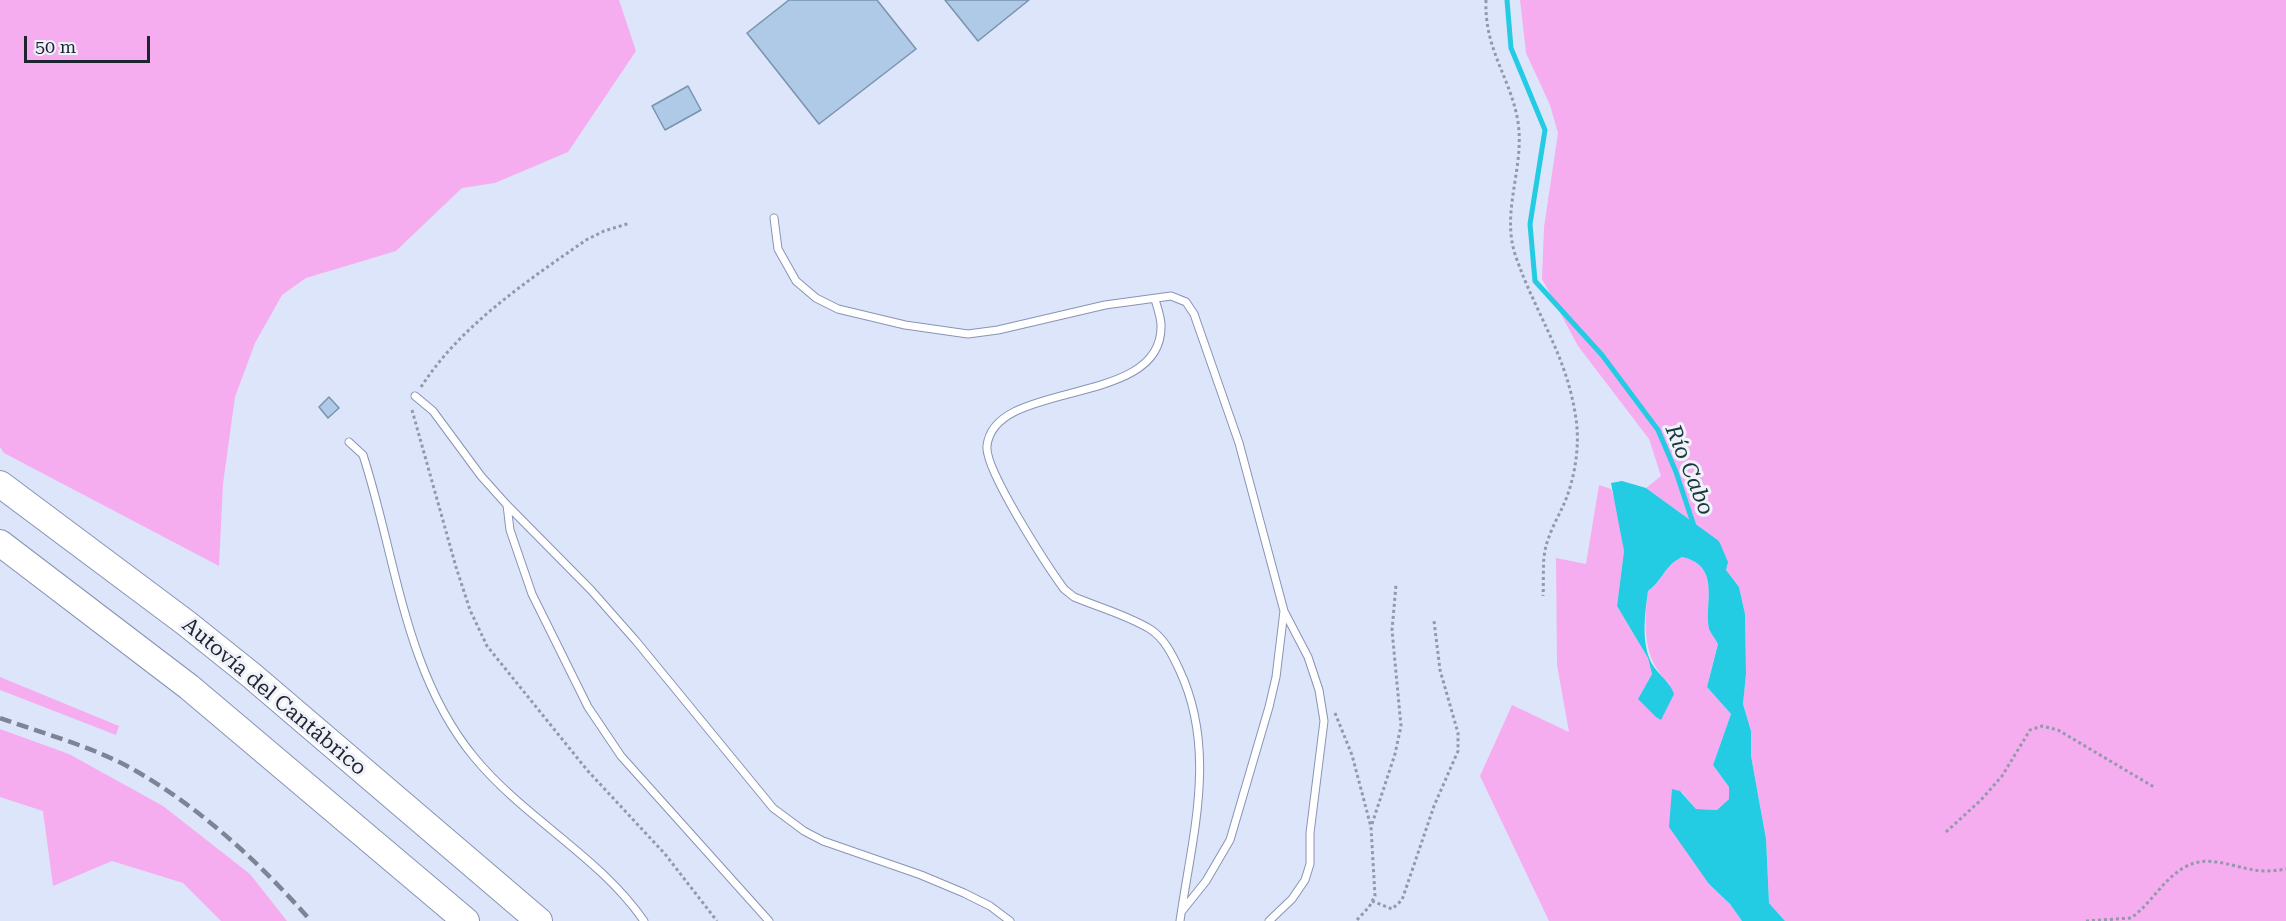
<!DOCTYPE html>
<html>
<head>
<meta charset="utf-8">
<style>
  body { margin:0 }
  #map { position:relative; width:2286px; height:921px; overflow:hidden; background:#dde5fa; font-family:"Roboto Serif",serif }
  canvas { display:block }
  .scale { position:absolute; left:24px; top:36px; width:126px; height:27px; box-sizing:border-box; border:3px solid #1e2330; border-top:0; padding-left:8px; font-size:18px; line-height:21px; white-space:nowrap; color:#1e2330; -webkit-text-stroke:4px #f0f2fa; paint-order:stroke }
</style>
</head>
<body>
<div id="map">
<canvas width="2286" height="921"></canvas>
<div class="scale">50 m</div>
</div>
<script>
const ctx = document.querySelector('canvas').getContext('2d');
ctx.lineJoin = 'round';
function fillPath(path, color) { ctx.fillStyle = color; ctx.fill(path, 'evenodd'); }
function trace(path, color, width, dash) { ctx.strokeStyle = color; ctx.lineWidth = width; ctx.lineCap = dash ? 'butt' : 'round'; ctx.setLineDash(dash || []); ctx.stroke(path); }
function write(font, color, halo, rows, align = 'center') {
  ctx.font = font + ' "Roboto Serif",serif'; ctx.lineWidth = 6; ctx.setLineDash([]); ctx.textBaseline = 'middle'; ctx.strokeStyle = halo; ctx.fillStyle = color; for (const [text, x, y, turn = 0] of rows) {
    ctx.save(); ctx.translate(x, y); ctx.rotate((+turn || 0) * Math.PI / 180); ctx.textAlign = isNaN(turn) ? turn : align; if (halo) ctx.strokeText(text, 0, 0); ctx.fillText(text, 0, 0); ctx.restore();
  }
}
const green = new Path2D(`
  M0,0H619L636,51L568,152L495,183L462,188L396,251L306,278L282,295L255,343L235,397L223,484L219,566L4,453L0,447Z
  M1520,0H2286V921H1785L1769,903L1766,839L1751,756V731L1743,704L1746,674L1745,614L1739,587L1726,570L1719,541L1646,488L1661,476L1649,439L1578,346L1542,279L1544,227L1558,133L1550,105L1526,53Z
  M1599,485L1611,489L1618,511L1624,551L1617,606L1648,658L1652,674L1638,699L1670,684C1642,660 1644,625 1648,591C1664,579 1662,568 1682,557C1724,566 1702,608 1710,631C1712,635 1716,640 1718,643L1707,687L1731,714L1713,765L1729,787V799L1717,810L1696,809L1681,791L1709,884L1730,904L1742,921H1549L1480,776L1512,705L1569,732L1557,665L1556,558L1586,564Z
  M0,677L119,726L116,735L0,690Z
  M0,729L69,754L163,806L250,874L287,921H221L183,883L112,861L53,886L43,811L0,797Z`);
const water = new Path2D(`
  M1622,481L1646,488L1719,541L1728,562L1726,570L1739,587L1745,614L1746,674L1743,704L1751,731V756L1766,839L1769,903L1785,921H1742L1730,904L1709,884L1669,827L1672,789L1680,791L1696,809L1717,810L1729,799V787L1713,765L1731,714L1707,687L1718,644C1716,640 1712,635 1710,631C1702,609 1724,566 1682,557C1663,567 1664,579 1648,591C1645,614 1640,646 1654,667C1661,677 1670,682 1674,694L1661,720L1656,717L1638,699L1652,674L1648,658L1617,606L1624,551L1611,483Z`);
const stream = new Path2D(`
  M1507,0L1511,48L1545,130L1530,224L1535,281L1602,355L1658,430L1676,472L1694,526`);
const building = new Path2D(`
  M789,0H877L916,49L819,124L747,33Z
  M945,0H1029L978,41Z
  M688,86L701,110L665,130L652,106Z
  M329,397L339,408L328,418L319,407Z`);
const path = new Path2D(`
  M1486,0C1484,50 1511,78 1518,122C1525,169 1500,212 1516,257C1536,315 1567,355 1576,419C1580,446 1575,478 1564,504C1558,517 1550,531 1546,546C1542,561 1544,580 1543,596
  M421,387C461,325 526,282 586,240L604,231L630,223
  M412,410L456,567L470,610L487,646L587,770L665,854L717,921
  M1335,713L1352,755L1371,827L1375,896L1369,907L1356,921
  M1372,824L1395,754L1401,726L1392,630L1396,585
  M1946,832L1981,800L2002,776L2030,730L2042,726L2058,730L2154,787
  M1372,901L1392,909L1402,900L1434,806L1458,751V733L1440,670L1434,621
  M2086,921L2131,918C2151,904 2163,879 2185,867C2206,855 2228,865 2249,869C2261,872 2274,871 2286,869`);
const lane = new Path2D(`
  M774,218L778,249L796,281L816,298L838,309L905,325L968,334L998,330L1105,305L1171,296L1186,302L1194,314L1239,443L1284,611L1308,657L1319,690L1324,721L1310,833V864L1305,880L1292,899L1269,921
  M1155,299C1157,307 1161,317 1161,325C1164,409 994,378 987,446C984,469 1048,567 1064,589L1074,597C1098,607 1127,615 1150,629C1164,638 1172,654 1179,669C1218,751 1192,836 1180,921
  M415,396L433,411L481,476L507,505L591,590L636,641L773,808L804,831L823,841L921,875L964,893L990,906L1010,921
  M349,442L363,455C396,556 404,672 474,757C525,819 598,855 644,921
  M507,505L510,530L532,594L588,707L621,756L769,921
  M1182,911L1206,881L1230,840L1269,707L1276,677L1284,611`);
const highway = new Path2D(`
  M0,484L186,623L251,675L539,921
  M0,543L189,687L466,921`);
const rail = new Path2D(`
  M0,718C44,734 95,747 136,771C203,810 260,863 311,921`);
const streetNames = [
  ["Autovía del Cantábrico",274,697,40]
];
const waterNames = [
  ["Río Cabo",1689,470,68]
];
fillPath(green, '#f6adf0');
fillPath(water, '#23cbe3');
trace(stream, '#23cbe3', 5);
fillPath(building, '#aecae7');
trace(building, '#7893ae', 1.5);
trace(lane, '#8894b5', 9);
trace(highway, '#8894b5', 28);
trace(path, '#9299ab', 3, [3, 3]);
trace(lane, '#fff', 7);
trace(highway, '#fff', 26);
trace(rail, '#7d8495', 4.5, [12, 6]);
write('21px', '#1e2330', '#f0f2fa', streetNames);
write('italic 22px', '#19383d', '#f0f2fa', waterNames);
</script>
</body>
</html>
